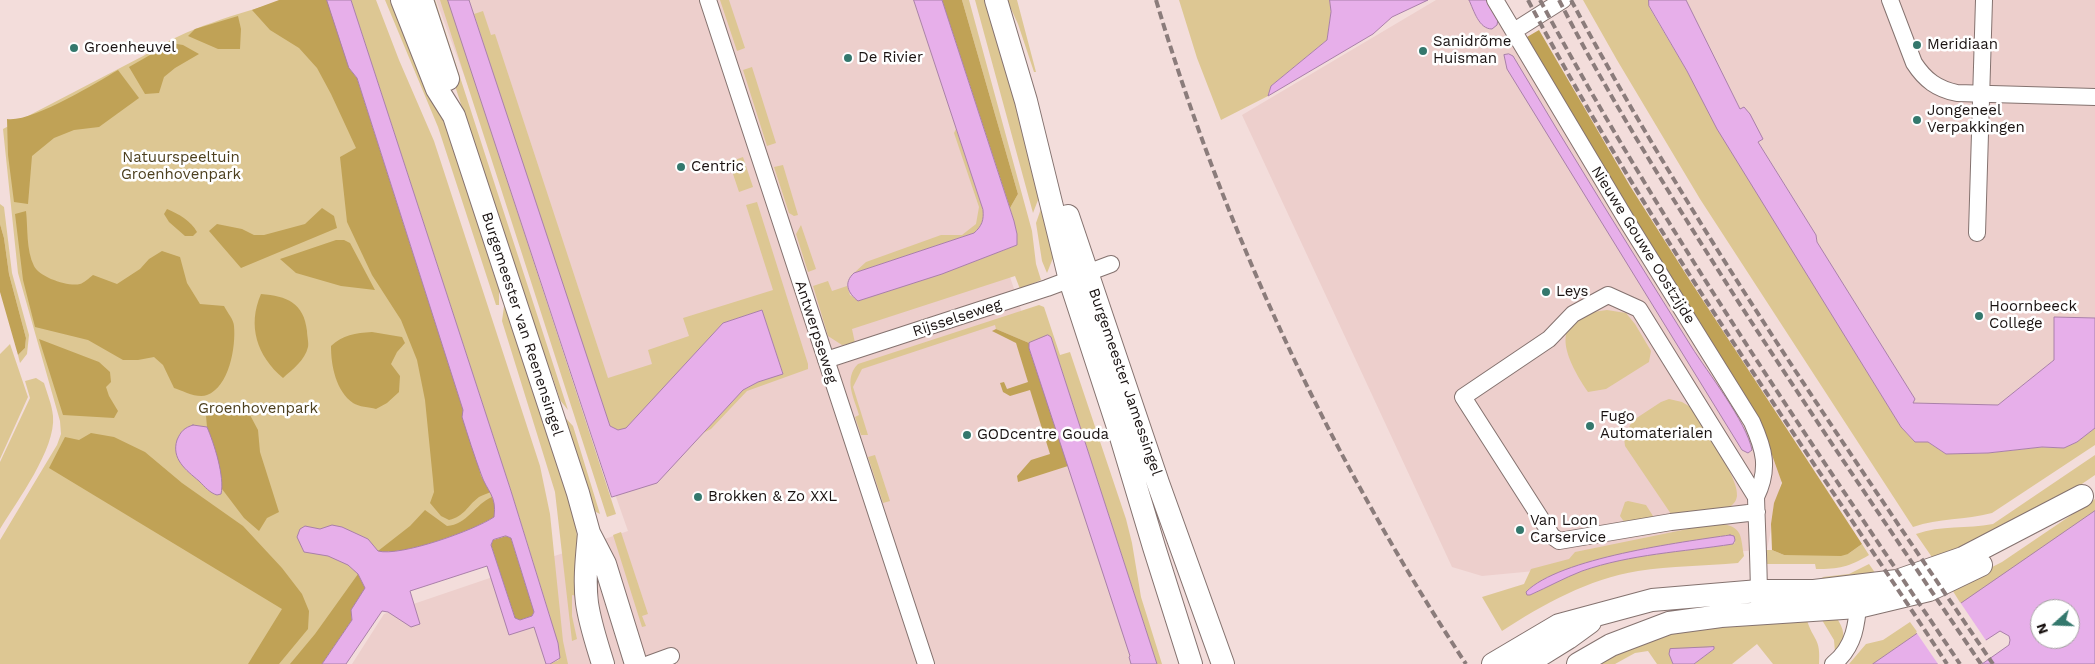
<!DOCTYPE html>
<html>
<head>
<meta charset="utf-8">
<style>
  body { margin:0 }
  #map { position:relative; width:2095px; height:664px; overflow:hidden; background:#f3dddb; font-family:"Work Sans",sans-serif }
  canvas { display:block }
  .north { position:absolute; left:2030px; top:599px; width:50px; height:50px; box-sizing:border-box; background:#fff; border:1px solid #a3a0a0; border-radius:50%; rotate:250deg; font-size:14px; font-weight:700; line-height:20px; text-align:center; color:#191211 }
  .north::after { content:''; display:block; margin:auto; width:18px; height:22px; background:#34786d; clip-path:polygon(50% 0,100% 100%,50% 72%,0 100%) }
</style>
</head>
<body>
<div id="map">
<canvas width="2095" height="664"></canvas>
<div class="north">N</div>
</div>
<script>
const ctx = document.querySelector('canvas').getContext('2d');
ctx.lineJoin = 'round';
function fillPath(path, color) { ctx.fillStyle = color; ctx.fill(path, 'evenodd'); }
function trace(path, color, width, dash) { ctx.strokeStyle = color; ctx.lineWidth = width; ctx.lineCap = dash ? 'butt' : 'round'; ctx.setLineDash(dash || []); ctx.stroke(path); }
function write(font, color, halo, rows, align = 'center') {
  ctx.font = font + ' "Work Sans",sans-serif'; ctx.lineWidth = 5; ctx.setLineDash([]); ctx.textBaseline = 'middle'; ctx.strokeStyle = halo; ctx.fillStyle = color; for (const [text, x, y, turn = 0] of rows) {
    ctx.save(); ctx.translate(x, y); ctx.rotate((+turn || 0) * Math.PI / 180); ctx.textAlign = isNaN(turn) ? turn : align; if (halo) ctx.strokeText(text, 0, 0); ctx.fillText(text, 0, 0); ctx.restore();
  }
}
const built = new Path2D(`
  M436,0H918L1021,310L1143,664H352L384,614L628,531L530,252Z
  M1436,0H1504L1785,463L1767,549L1482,576L1452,567L1242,115Z
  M1686,0H2095V318L2055,317L2054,360L1998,405L1912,403L1915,399L1817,242L1816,235L1758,141L1763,139L1740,109Z`);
const green = new Path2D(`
  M284,0H327L503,520L386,558L320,664H0V540L57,445L61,434L60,421L18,273L3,129L145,55C187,27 236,15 284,0Z
  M351,0H376L399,60L434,141L540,466L550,514L563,641L568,664H550L559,660L550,616L511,491Z
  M385,0H395L445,125L494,266L492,269L499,289V305H496L438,127Z
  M427,0H435L568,410L560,400L552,375L549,374Z
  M440,0H448L616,514L607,517Z
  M720,0H729L745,48L737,51Z
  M962,0H969L1032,231L1036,264L1041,280L1020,289L1015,276L852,329L855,343L842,345L828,336L813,286L828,281L832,291L847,286L850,295L858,300L942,274L1017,245V234L1010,208L1018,194Z
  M975,0H986L1025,139L1038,195V200L1033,213Z
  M1007,0H1017L1036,72H1034L1018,24Z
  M1179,0H1330L1331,12L1327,40L1271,86L1268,96L1221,120L1197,58Z
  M1583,0H1649V7L1687,71L1718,129L1901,427L1915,442H1928L1946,454L1988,453L2042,447L2063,448L2077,442L2095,428V445L1992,513C1965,520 1939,518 1913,527L1700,199L1617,60Z
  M483,11L491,35L495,34L608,378L652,364L648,350L689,336L683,318L773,290L746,205L757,202L808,364V369L747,391L711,429L703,433L743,390L758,382L783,373L762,310L723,323L626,428L618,430L610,426L568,304L474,14Z
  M752,67L776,143L767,146L743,70Z
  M956,129L983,210C984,220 982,226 974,233L854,273L866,262L941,235H962L976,224L979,207L954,133Z
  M743,157L753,187L739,192L729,162Z
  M783,165L798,215L794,216L789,213L774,167Z
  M1044,200L1053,258L1047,273L1042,261L1036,223Z
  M0,204L4,207L12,273L29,335L27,354L20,363L18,355L25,348L26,338L9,274L4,238L0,224Z
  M801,225L816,269L808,272L796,234Z
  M505,299L574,515L578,543L577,596L572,595V616L577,639L572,641L555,492L502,321Z
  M1039,305L1044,307L1060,355L1070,352L1126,519L1132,543L1141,597L1162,664H1157L1051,337L1048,336L1029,343L996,329L995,325L862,369L853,387L868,435H861L855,417L859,415C854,398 843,379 858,364Z
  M1607,310L1626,313L1635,324L1651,351L1649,362L1606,389L1588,392C1564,356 1546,316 1607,310Z
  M10,344L28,397L0,459V354Z
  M36,378L44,383C47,393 52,405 53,416C56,449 17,501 0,529V462L30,398L25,381Z
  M1669,399L1682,402L1692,408C1701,424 1740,479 1737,496C1735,509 1720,511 1709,512C1696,514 1684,516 1671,514L1625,446L1624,438L1632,421L1661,402Z
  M561,413L573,426L600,514L594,511Z
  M875,455L890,501L883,503L868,457Z
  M2095,455V475L2076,488L1936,563L1916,534C1941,525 1967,529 1993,524Z
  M2095,499V511L1961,604L1951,588L2002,562Z
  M1628,501L1646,505L1653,516L1651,519L1625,523L1620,516L1625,502Z
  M1717,523C1743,527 1740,533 1744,556L1738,563C1705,566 1671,566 1638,571C1588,579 1544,604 1502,631L1482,597L1524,584L1531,569L1569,559L1575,552ZM1730,535H1733L1735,543L1733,544C1682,552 1631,554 1582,571C1564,577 1548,587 1530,595H1527L1533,586L1556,574L1581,565L1656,547Z
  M621,532L648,614L642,616L646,626L642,627L613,535Z
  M1862,544L1869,555C1849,567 1839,569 1816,569L1815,564H1766L1764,550H1772L1784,555L1848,554Z
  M1869,564L1880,580H1820L1823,577L1849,574Z
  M1829,615L1838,620C1846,633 1845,641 1835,652L1834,640L1822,620Z
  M1807,620C1813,641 1821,637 1819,664H1773L1757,644L1732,664H1694L1714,649L1713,647L1669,654L1673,664H1657L1648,651L1635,653L1615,664H1595L1630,645L1686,626Z
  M1910,622L1918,633L1873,664H1849L1866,644L1883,640Z`);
const forest = new Path2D(`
  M279,0H327L349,68L357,78L463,410L481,476L491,492C487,494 482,495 479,497C467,506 465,516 449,520L441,516L430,503L434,492L433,480L425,400L417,360L401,320L372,275L347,222L340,157L356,148L331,94L317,68L299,48L270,30L252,10Z
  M942,0H962L1018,194L1010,208Z
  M238,16L241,29L240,49H218L188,36L195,29Z
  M1539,30L1630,186L1689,279L1862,544L1848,554L1841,556L1784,555L1772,550L1771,524L1774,503L1782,483L1766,438L1529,46L1527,37Z
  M171,43L183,45L199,54L175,68L164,77L159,93L145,94L129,67Z
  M118,70L139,98L99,127L74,130L54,138L32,156L28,204L14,202L8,155L7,119C31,123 96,83 118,70Z
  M322,208L334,216L337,228L241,268L209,231L217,224L242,229L254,235H264L305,224Z
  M167,209C179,214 191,221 197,232L193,236H185L169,222L164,214Z
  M26,211C28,228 26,250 34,266C39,277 68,287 80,284C84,283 89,278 93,275L117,284L140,269L149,259L162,251L180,257L187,283L200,304L224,306C227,312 234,320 234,326C236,347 229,387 207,395C198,399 183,391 174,388L163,365L154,357L138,360H123L88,340L35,327L23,280L15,214Z
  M0,224L4,238L9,274L26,338L25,348L18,355L0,292Z
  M336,240H344L350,243L375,290L341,286L296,273L280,259Z
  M261,294C287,296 304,303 307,331C307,336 309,343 308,347C305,360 293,369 283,378C257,356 247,326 261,294Z
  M996,329L1029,343V348L1068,466L1018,482L1017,476L1031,460L1050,454L1030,390L1010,396L1003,392L1000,383L1004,382L1007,389L1028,382L1016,343L992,331Z
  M372,332L402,337L405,343L397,352L391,364L400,376L399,392L387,403L376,409C369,407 359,407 353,403C336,391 331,366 331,346C343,335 355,333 372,332Z
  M39,339L99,362L110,372L111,382L106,387L109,396L118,411L114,418L63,415Z
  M242,400L258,430L260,452L279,512L267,518L259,531L244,518L222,489V481L207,427L206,416C218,405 233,413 242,400Z
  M91,433L114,437L145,452L182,483L243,526L282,568L302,594L309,611L308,629L279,664H248L282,609L49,468L65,437L79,440Z
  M492,497L495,506L494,517C474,530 400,557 378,551L410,526L425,510L447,526C467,525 475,504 492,497Z
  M506,536L511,538L534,612L532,616L520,620L515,618L491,545L493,540Z
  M358,574L365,588L351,610L352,620L322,664H290L315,634Z`);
const water = new Path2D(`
  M327,0H351L511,491L558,643L560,658L550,664H546L534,627L509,635L487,566L410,591L420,624L411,627L388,612L382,611L346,664H322L352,620L351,610L365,588L358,574L348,565L328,556L304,552L297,537L300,529L305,526L320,529L332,525L342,527L368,539L378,551C400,557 475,530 494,517C497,495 487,492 481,474C474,455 468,436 462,417L463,410L357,78L349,68ZM506,536L511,538L534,612L532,616L520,620L515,618L491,545L493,540Z
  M448,0H469L610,426L618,430L626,428L723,323L762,310L783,374L758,382L743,390L657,483L612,497Z
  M914,0H942L1014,221L1017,234V245L942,274L858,301C848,293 843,283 854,273L974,233C982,226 984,220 983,210Z
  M1330,0H1428L1392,17L1373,34L1268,96L1271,86L1327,40L1331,12Z
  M1469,0H1489L1498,19L1497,25L1492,29C1479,29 1474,11 1469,0Z
  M1649,0H1686L1740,109L1744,107L1750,114L1763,139L1758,142L1816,235L1817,242L1915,399L1913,403L1998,405L2054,360V317L2095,318V428L2077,442L2064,448L2042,447L1988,453L1946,454L1928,442H1915L1901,427L1717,129L1687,71L1649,6Z
  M1509,54L1513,56C1571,154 1631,250 1691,346C1708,373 1746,421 1752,450L1748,453L1742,450L1507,69L1504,55Z
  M1048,335L1051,337L1157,664H1131L1129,657L1130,656L1029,348V343Z
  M193,425L207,427C214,443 225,477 221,494L217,495C210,493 205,487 199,481C186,470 171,459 177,440C181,431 184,428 193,425Z
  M2095,511V664H1982L2009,645L2010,640L2009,636L2000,631L1949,664H1873ZM2040,609H2070V639H2040Z
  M1730,535L1734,536L1735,540L1733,544C1682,552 1631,554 1582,571C1564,578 1548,587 1530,595H1527L1526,592C1559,558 1682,542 1730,535Z
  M1714,647V649L1694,664H1673L1669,654L1670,649Z`);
const pier = new Path2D(`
  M1960,602L1987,642L1954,664H1938L1916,632Z`);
const street = new Path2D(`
  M708,0L926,664
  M1495,0L1630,226L1752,422C1764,449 1770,468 1756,497
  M1890,0L1914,63C1925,80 1937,89 1957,93L2095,97
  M1514,31L1563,0
  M1977,233L1984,0
  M826,360L1047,288L1111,264
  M1757,512L1671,522L1559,541L1552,536L1463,397L1549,339L1573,314L1608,295L1639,309L1756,497C1757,532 1759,567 1759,602
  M649,664L671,656
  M1833,664C1855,647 1857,623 1859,597`);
const secondary = new Path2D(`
  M402,0L437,89L454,116L578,493L589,533L605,564L636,664
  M422,0L448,79
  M996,0L1026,101L1070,280L1118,427L1154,547L1191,664
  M1068,216L1158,483L1223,664
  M589,533C587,556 584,580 587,603C590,624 597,644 603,664
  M1493,664L1559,625L1652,600L1759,591H1814L1897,581L1963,558L2082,496
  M1526,664L1568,638L1590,622
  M1578,664L1611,645L1669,623L1721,616L1858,607L1929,590L1981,565`);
const rail = new Path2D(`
  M1156,0C1226,235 1331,459 1466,664
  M1528,0C1650,232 1804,445 1947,664
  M1540,0C1664,231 1814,447 1960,664
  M1559,0C1613,105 1677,206 1741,306C1819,426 1900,545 1981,664
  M1571,0C1695,231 1846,447 1993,664`);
const markers = [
  [1917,45,5,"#34786d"],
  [74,48,5,"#34786d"],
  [1423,51,5,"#34786d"],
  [848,58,5,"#34786d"],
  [1917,120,5,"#34786d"],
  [681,167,5,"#34786d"],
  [1546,292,5,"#34786d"],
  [1979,316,5,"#34786d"],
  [1590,426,5,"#34786d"],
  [967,435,5,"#34786d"],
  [698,497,5,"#34786d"],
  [1520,530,5,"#34786d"]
];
const poiNames = [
  ["Sanidrõme",1433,42],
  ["Huisman",1433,59],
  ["Meridiaan",1927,45],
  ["Groenheuvel",84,48],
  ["De Rivier",858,58],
  ["Jongeneel",1927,111],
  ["Verpakkingen",1927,128],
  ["Centric",691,167],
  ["Leys",1556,292],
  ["Hoornbeeck",1989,307],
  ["College",1989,324],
  ["Fugo",1600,417],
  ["Automaterialen",1600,434],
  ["GODcentre Gouda",977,435],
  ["Brokken & Zo XXL",708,497],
  ["Van Loon",1530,521],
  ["Carservice",1530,538]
];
const parkNames = [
  ["Natuurspeeltuin",181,158],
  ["Groenhovenpark",181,175],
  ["Groenhovenpark",258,409]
];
const streetNames = [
  ["Nieuwe Gouwe Oostzijde",1643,245,58],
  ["Rijsselseweg",957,318,-18],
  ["Burgemeester van Reenensingel",522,324,72],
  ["Antwerpseweg",816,332,72],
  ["Burgemeester Jamessingel",1125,382,71]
];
fillPath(built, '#edcfcc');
fillPath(green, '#ddc793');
fillPath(forest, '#c0a256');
fillPath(water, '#e7afea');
trace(water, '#a980a9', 1);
fillPath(pier, '#f3dddb');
trace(street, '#84726f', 18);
trace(secondary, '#84726f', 24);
trace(street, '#fff', 16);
trace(secondary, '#fff', 22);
trace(rail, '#8b7c7b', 4, [8, 4]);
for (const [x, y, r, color] of markers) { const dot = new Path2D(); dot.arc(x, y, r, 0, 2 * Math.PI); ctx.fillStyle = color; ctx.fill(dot); trace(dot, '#fff', 2); }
write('15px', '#191211', '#fff', poiNames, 'left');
write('15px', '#4c3f1e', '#fff', parkNames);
write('15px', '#191211', '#fff', streetNames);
</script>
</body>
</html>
